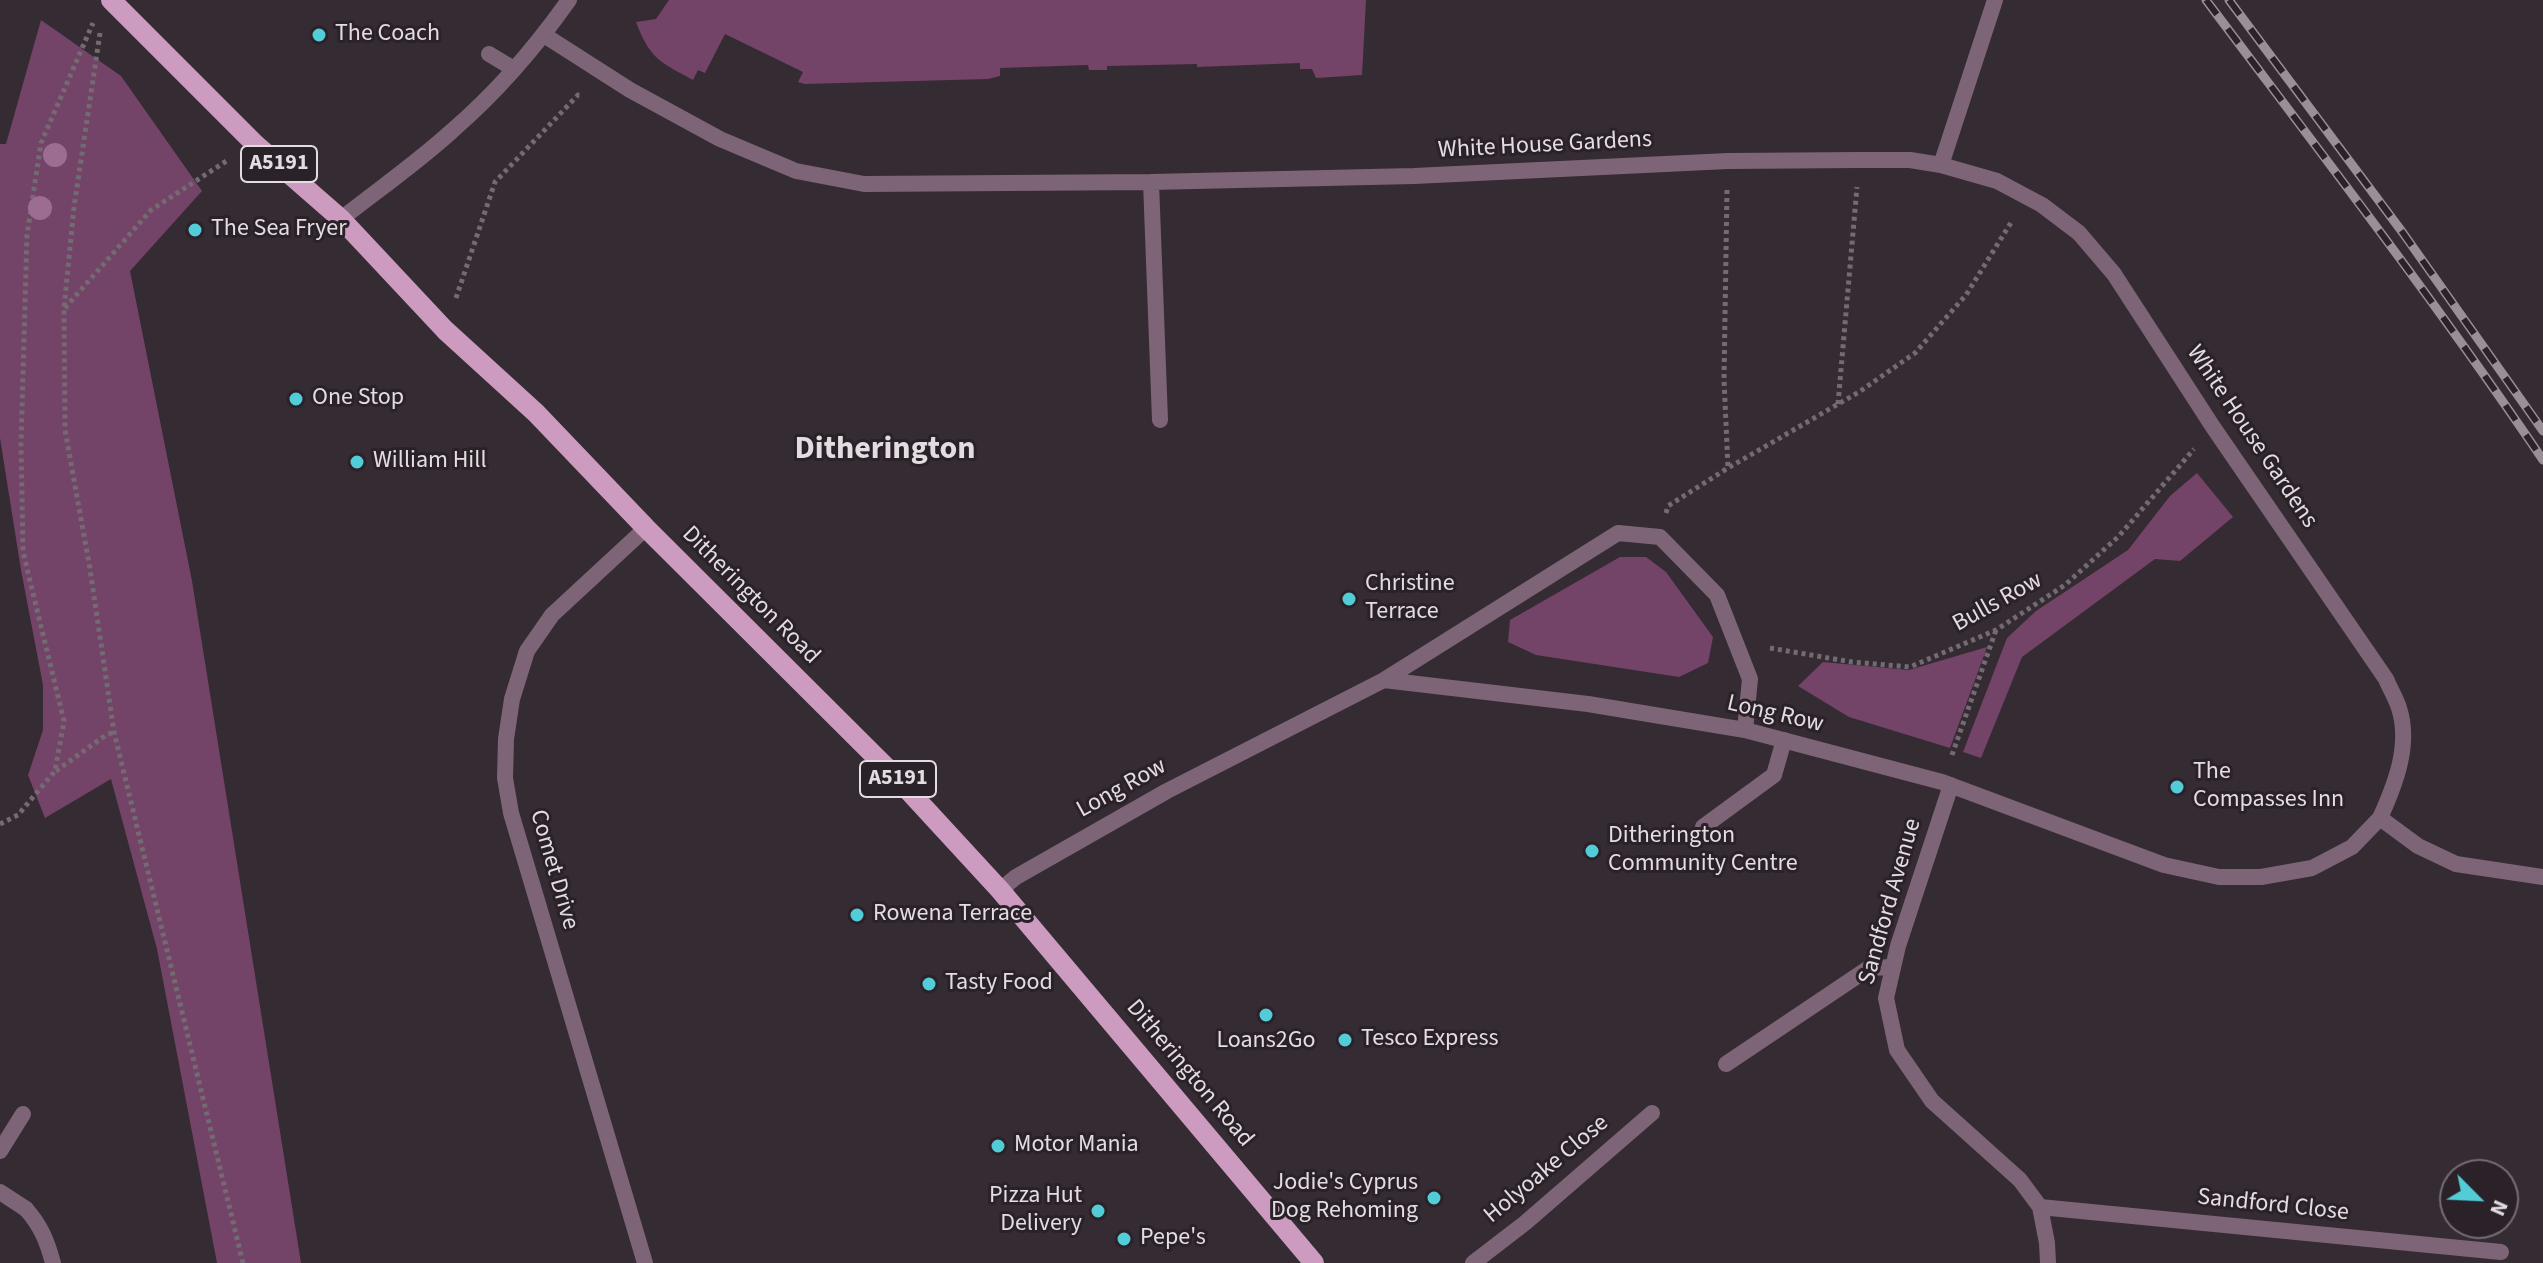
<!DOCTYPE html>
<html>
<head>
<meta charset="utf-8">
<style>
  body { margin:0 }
  #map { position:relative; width:2543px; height:1263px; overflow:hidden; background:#352b33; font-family:"Source Sans 3",sans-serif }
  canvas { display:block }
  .north { position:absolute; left:2439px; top:1159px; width:80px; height:80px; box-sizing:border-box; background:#2b2129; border:2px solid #756c73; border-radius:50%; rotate:114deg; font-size:22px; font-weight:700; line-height:32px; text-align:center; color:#e3dce1 }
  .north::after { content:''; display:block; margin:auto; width:28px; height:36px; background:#52ccd6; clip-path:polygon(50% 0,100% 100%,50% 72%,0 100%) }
</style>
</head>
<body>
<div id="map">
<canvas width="2543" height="1263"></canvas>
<div class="north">N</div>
</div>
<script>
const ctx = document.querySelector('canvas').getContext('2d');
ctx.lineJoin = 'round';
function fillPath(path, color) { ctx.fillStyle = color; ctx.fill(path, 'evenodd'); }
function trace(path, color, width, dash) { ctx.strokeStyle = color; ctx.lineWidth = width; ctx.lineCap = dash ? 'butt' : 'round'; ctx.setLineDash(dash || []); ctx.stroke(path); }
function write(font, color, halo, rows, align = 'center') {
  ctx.font = font + ' "Source Sans 3",sans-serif'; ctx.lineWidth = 6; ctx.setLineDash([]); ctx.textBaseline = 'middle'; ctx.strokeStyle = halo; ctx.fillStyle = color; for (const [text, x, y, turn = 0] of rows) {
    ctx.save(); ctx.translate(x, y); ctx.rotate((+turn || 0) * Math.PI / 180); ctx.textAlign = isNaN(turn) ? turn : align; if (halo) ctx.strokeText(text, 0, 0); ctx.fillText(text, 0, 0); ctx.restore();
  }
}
const green = new Path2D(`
  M669,0H1366L1362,75L1316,78L1312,69H1300V63L1197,67V64L1107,66V70H1089L1088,65L1000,68V76L988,79L805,84L798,82L803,72L725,34L705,73L698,70L693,80C660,62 650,59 636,22L656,19Z
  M41,20L121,76L202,191L130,271L192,581L301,1263H217L157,949L111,779L45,818L28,775L43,730V685L21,570L0,438V144H6Z
  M2197,473L2233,517L2180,561L2155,559L2022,657L1981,758L1963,752L2007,638L2036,611L2128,550L2170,496Z
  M1620,557H1646L1666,572L1713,637L1708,663L1679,677L1536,655L1508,642L1510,620Z
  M1987,647L1950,748L1849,717L1798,686L1823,662L1909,670Z`);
const path = new Path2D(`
  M100,33L74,207L64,308L65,430L90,569L114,732L243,1263
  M1727,190L1724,379L1728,468
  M456,298L495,182L578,95H581
  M65,308L151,210L228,160
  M1838,404L1857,187
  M1666,513L1668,506L1728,468L1859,392L1915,353L1966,295L2012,221
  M1770,648L1852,662L1910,667L1996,630L2065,585L2119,536L2194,449
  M1952,755L1996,630
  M56,771L106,735L114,732
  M0,824L18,815L55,771L64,721L23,552L21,444L27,235L41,143L93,23`);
const lane = new Path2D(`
  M489,54L514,69
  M1703,827L1774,775L1784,740
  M1726,1064L1869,968L1893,967
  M26,1209C41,1226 47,1241 53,1263`);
const street = new Path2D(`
  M544,35L630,90L720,139L796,171L864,184L1151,182L1414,176L1728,161L1859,160H1910L1941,165L1997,181L2042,205L2079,233L2114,274L2213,427L2386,679C2390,689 2396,698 2399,708C2411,745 2395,785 2380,818
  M1941,165L1995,0
  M1151,182L1160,420
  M341,219C378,190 418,162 453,130C497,92 535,48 569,0
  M1384,680L1618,533L1660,537L1717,595L1750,679L1745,730
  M1951,785L1898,946L1886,998L1897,1050L1932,1101L2020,1180L2040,1207L2047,1243L2048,1263
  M1000,890L1016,877L1167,791L1384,680L1588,704L1745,730L1942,782L2164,865L2219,877H2261L2312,868L2352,847L2380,818L2418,846L2456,864L2543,877
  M0,1151L23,1114
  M0,1192L26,1209
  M2040,1207L2501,1252
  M645,1263L511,813L505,778L506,739L512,699L527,651L552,615L646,528
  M1473,1263L1525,1223L1652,1113`);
const primary = new Path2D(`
  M111,0L255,144L341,219L445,330L536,413L646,528L895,776L1000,890L1314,1263`);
const rail = new Path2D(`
  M2206,0C2320,152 2436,302 2543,460
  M2229,0L2403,233L2543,431`);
const trees = [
  [55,155],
  [40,208]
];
const markers = [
  [319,35,8,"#52ccd6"],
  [195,230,8,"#52ccd6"],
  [296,399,8,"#52ccd6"],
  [357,462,8,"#52ccd6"],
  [1349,599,8,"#52ccd6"],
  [2177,787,8,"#52ccd6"],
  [1592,851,8,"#52ccd6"],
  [857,915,8,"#52ccd6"],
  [929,984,8,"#52ccd6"],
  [1266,1015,8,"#52ccd6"],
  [1345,1040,8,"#52ccd6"],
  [998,1146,8,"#52ccd6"],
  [1434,1198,8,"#52ccd6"],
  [1098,1211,8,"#52ccd6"],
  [1124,1239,8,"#52ccd6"]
];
const shields = [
  [279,164,76],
  [898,779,76]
];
const shieldNames = [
  ["A5191",279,164],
  ["A5191",898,779]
];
const poiNames = [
  ["The Coach",335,35],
  ["The Sea Fryer",211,230],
  ["One Stop",312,399],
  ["William Hill",373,462],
  ["Christine",1365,585],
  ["Terrace",1365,613],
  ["The",2193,773],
  ["Compasses Inn",2193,801],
  ["Ditherington",1608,837],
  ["Community Centre",1608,865],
  ["Rowena Terrace",873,915],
  ["Tasty Food",945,984],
  ["Tesco Express",1361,1040],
  ["Loans2Go",1266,1042,"center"],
  ["Motor Mania",1014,1146],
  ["Jodie's Cyprus",1418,1184,"right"],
  ["Dog Rehoming",1418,1212,"right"],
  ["Pizza Hut",1082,1197,"right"],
  ["Delivery",1082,1225,"right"],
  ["Pepe's",1140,1239]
];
const streetNames = [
  ["White House Gardens",1545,146,-3],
  ["White House Gardens",2251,437,56],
  ["Ditherington Road",750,596,45],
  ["Bulls Row",1998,603,-29],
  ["Long Row",1775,715,13],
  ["Long Row",1122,789,-29],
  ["Comet Drive",553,870,74],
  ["Sandford Avenue",1891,902,-74],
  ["Ditherington Road",1189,1074,50],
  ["Holyoake Close",1547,1170,-40],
  ["Sandford Close",2273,1206,6]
];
const districtNames = [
  ["Ditherington",885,451]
];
fillPath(green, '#744368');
trace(path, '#746b72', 5, [4, 4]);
trace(lane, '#7d6577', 16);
trace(street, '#7d6577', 16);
trace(primary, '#cc9bbf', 20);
trace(rail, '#989096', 9);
trace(rail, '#2b2129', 6, [18]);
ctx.fillStyle = '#9c6d91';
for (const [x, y] of trees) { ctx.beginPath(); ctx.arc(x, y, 12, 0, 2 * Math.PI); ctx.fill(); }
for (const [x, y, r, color] of markers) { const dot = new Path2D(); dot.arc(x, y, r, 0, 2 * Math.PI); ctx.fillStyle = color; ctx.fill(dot); trace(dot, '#2b2129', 3); }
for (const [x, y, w] of shields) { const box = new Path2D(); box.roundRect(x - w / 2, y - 18, w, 36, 6); ctx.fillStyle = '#2b2129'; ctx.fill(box); trace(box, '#e3dce1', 2); }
write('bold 22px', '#e3dce1', null, shieldNames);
write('24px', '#e3dce1', '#2b2129', poiNames, 'left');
write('24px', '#e3dce1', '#2b2129', streetNames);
write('bold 32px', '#e3dce1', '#2b2129', districtNames);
</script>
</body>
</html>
